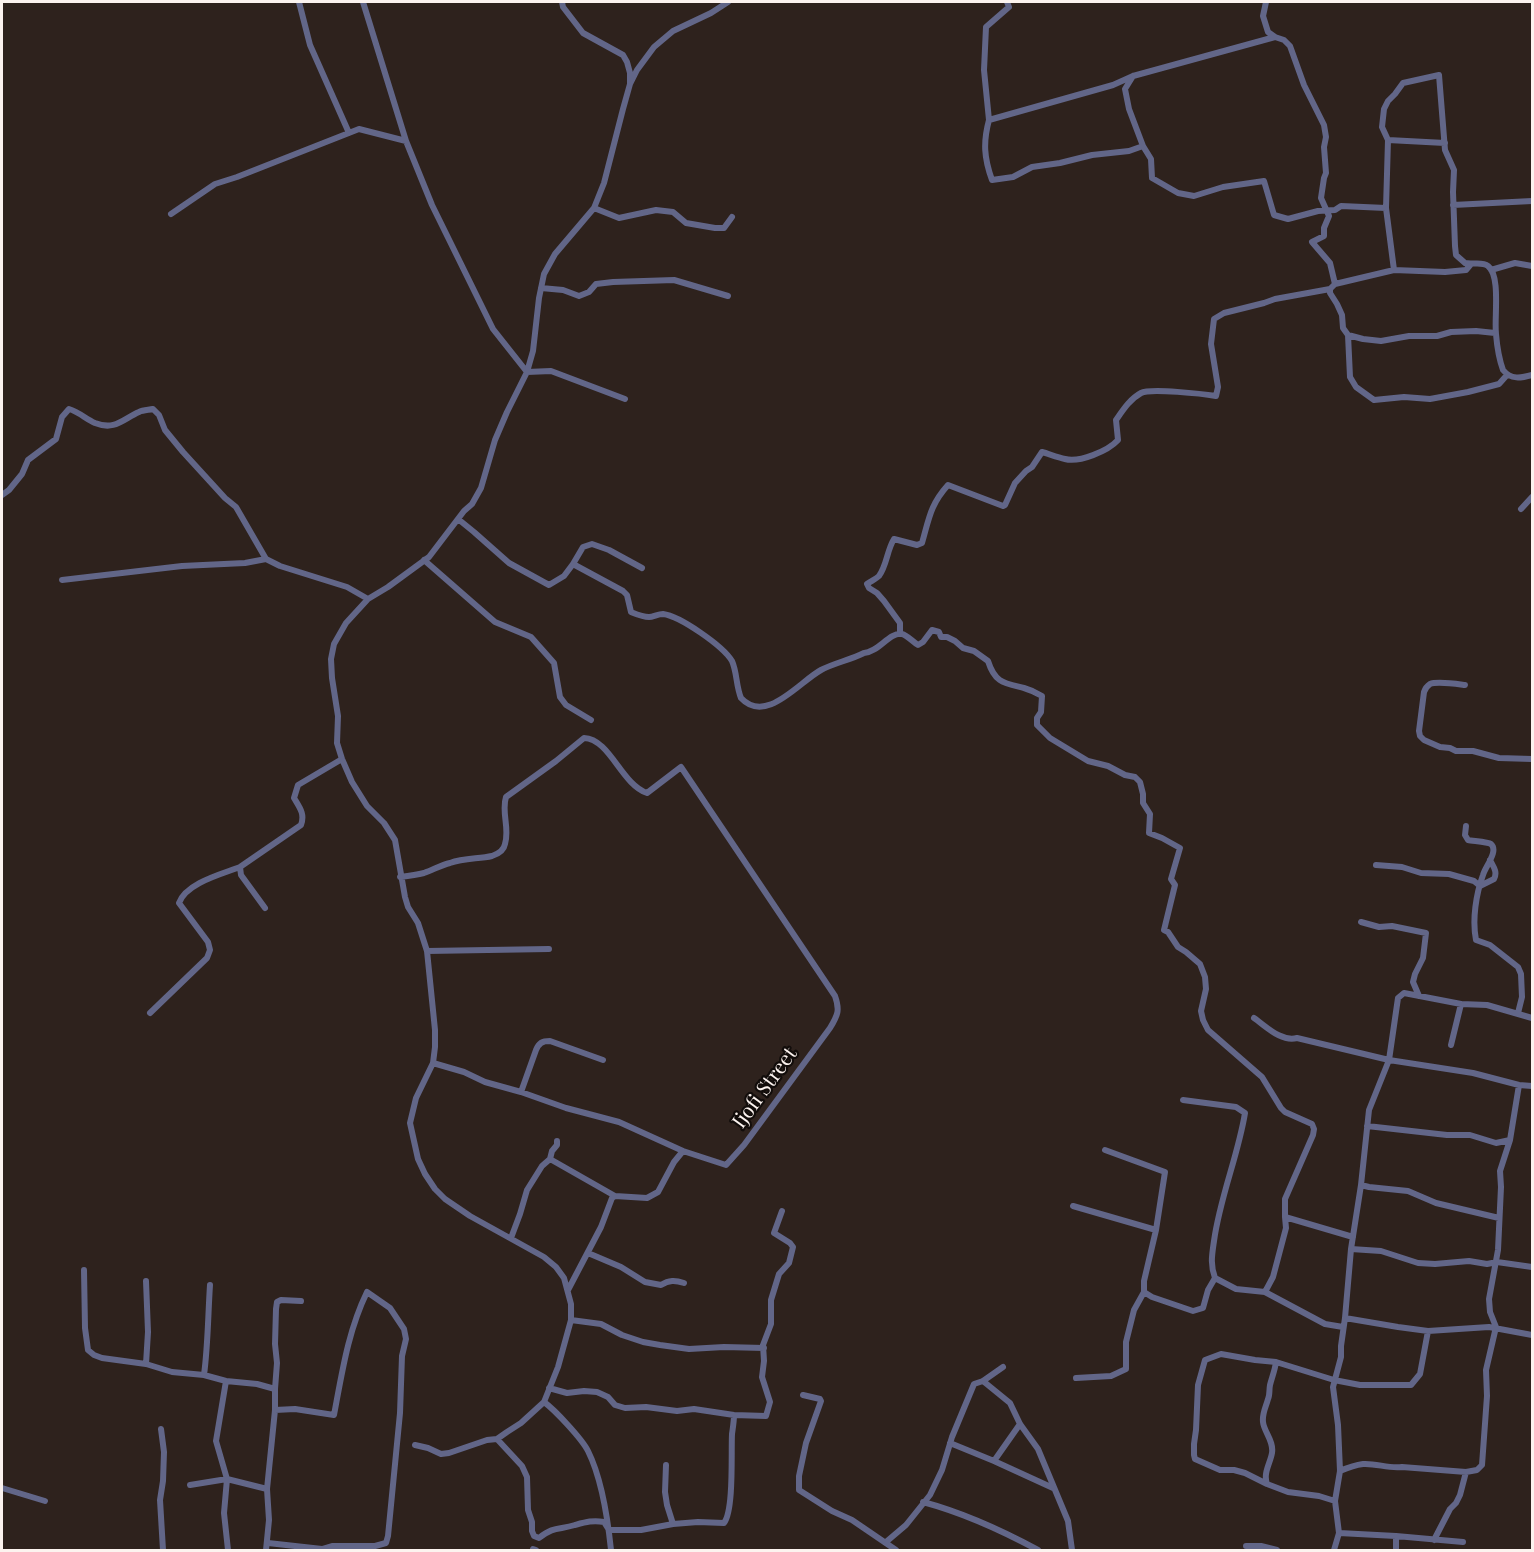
<!DOCTYPE html>
<html>
<head>
<meta charset="utf-8">
<style>
  body { margin:0 }
  #map { position:relative; width:1534px; height:1552px; overflow:hidden; background:#2e221d; font-family:"Playfair Display",serif }
  canvas { display:block }
  .frame { position:absolute; inset:0; border:3px solid #fcf3ef; pointer-events:none }
</style>
</head>
<body>
<div id="map">
<canvas width="1534" height="1552"></canvas>
<div class="frame"></div>
</div>
<script>
const ctx = document.querySelector('canvas').getContext('2d');
ctx.lineJoin = 'round';
function trace(path, color, width, dash) { ctx.strokeStyle = color; ctx.lineWidth = width; ctx.lineCap = dash ? 'butt' : 'round'; ctx.setLineDash(dash || []); ctx.stroke(path); }
function write(font, color, halo, rows, align = 'center') {
  ctx.font = font + ' "Playfair Display",serif'; ctx.lineWidth = 4.5; ctx.setLineDash([]); ctx.textBaseline = 'middle'; ctx.strokeStyle = halo; ctx.fillStyle = color; for (const [text, x, y, turn = 0] of rows) {
    ctx.save(); ctx.translate(x, y); ctx.rotate((+turn || 0) * Math.PI / 180); ctx.textAlign = isNaN(turn) ? turn : align; if (halo) ctx.strokeText(text, 0, 0); ctx.fillText(text, 0, 0); ctx.restore();
  }
}
const minor = new Path2D(`
  M299,2L310,45L349,133
  M363,2L406,141L432,205L493,329L527,372L551,371L625,399
  M562,2L563,7L583,33L623,55L627,62L630,73V83
  M1007,2L1009,7L986,27L984,70L989,120L1113,85L1133,76L1275,37
  M1266,2L1263,16L1268,32L1275,37L1284,40L1290,46L1304,85L1324,125L1326,137L1324,147L1326,173L1324,178L1321,198L1329,216L1324,228V236L1312,242L1330,263L1335,284L1330,289
  M1133,76L1125,89L1129,109L1143,146L1151,159L1152,178L1178,193L1194,196L1223,187L1264,181L1274,215L1288,219L1318,211L1335,210L1341,206L1386,208L1394,270
  M989,120C983,142 984,158 992,180L1013,177L1032,167L1060,163L1092,155L1129,151L1143,146
  M1388,140L1445,143
  M1453,205L1532,201
  M594,208L619,218L656,210L673,212L686,223L715,228H724L732,217
  M1386,208L1388,140L1382,127L1384,109L1388,101L1395,94L1403,83L1439,75L1445,150L1454,170L1453,192L1455,246L1456,255L1465,263C1472,265 1482,261 1488,266C1501,276 1494,318 1496,334C1497,346 1499,359 1503,370C1511,380 1521,378 1532,375
  M171,214L215,184L237,177L359,129L406,141
  M1491,270L1515,263L1532,266
  M1335,284L1394,270L1445,272L1466,270L1471,264
  M541,288L563,290L579,296L589,292L596,284L613,282L674,280L728,296
  M1348,335L1350,377L1356,387L1374,400L1404,397L1430,399L1468,392L1499,384L1507,375
  M2,495L9,490L22,474L28,460L56,439L62,417L69,409C79,412 86,419 95,423C115,431 123,419 139,412C143,410 149,410 153,409L159,415L165,430L183,452L225,498L236,507L266,559
  M1521,509L1532,497
  M458,519L474,532L509,563L549,585L564,576L573,564L623,591L627,595L631,612C636,614 643,617 649,617C653,617 658,614 663,614C680,616 723,646 732,661C737,672 736,686 741,698C766,725 799,682 821,670C834,663 850,660 864,653C879,652 889,632 902,634C907,635 913,642 918,645L923,642L932,630L939,632L941,637H947L955,641L963,648L974,651L988,661C995,683 1004,683 1024,688C1031,690 1037,693 1042,696L1041,712L1037,718V725L1050,738L1088,761L1108,766L1125,775L1135,777L1140,782L1143,794V803L1150,814L1149,833L1162,838L1180,848L1171,879L1175,885L1164,930L1168,932L1178,947L1186,952L1200,964L1205,977L1206,989L1201,1011L1203,1020L1208,1030L1262,1077L1281,1108L1285,1112L1312,1124L1314,1129L1313,1135L1285,1199V1217L1286,1228L1273,1277L1265,1292
  M424,560L495,622L531,637L554,663L560,697L566,705L591,720
  M573,564L583,547L592,544L609,550L642,568
  M62,580L182,566L245,563L266,559L280,566L347,587L368,599
  M900,634V623L884,601L877,593L869,588L867,584C871,581 876,579 879,576C887,565 887,550 894,539L917,545L922,543C929,519 930,505 948,485L1003,506L1005,505L1015,483L1026,471L1032,467L1042,452C1049,454 1057,457 1065,459C1079,463 1108,451 1118,440L1116,420C1123,410 1130,399 1141,393C1150,388 1204,394 1216,396L1218,387L1211,344L1214,319L1224,313L1264,303L1275,299L1330,289V293L1337,304L1342,315L1343,328L1348,335L1363,339L1381,341L1409,336H1437L1451,332L1476,331L1495,333
  M1465,685C1457,684 1437,681 1430,684C1427,686 1425,689 1424,692L1419,731L1420,736L1424,740L1440,747L1450,748L1456,751H1473L1499,758L1532,759
  M1466,826L1465,835L1468,840C1473,841 1488,842 1491,844C1499,851 1485,867 1483,875C1476,894 1472,920 1476,940L1490,945L1518,967L1521,974L1522,997L1518,1013
  M1376,865L1402,867L1421,873L1449,874L1474,881L1480,886
  M400,877C408,876 416,875 424,873C433,870 441,865 450,863C464,858 479,859 492,856C498,854 504,850 505,844C510,828 501,812 506,797L556,761L584,738C610,739 621,784 647,793L681,767L835,996C840,1010 838,1015 830,1028L744,1145L726,1165L683,1151L619,1122L566,1108L521,1092L485,1082L464,1072L433,1063
  M1480,886L1494,879C1498,872 1493,866 1490,860
  M265,908L241,875L240,867L301,825C305,814 300,808 294,798L298,785L342,759
  M1361,922L1379,927L1392,926L1426,933L1423,958L1415,974L1413,982L1419,996
  M427,951L549,949
  M150,1013L207,958L210,950L208,942L179,903C186,883 222,874 240,867
  M1254,1018C1267,1027 1281,1042 1297,1038L1389,1060L1473,1073L1519,1085L1532,1086
  M1451,1045L1461,1004
  M521,1092L536,1050C539,1043 542,1041 550,1041L603,1060
  M1183,1100L1236,1107L1245,1113C1238,1156 1220,1197 1214,1241C1212,1255 1210,1264 1215,1278L1236,1289L1265,1292L1325,1324L1343,1327
  M1367,1126L1447,1135H1470L1496,1143L1510,1140
  M1105,1150L1165,1172L1156,1230L1144,1281V1292L1152,1297L1193,1311L1203,1308L1208,1290L1215,1278
  M550,1159L615,1196
  M1361,1185L1369,1187L1408,1191L1436,1203L1499,1218
  M1073,1206L1156,1230
  M1285,1217L1353,1237
  M511,1238L520,1214L527,1190L542,1166L550,1159L552,1151L557,1145V1141
  M1351,1249L1381,1251L1418,1263L1435,1264L1469,1261L1487,1264L1497,1262L1532,1267
  M588,1253L621,1267L645,1282L661,1285C669,1280 675,1280 684,1283
  M84,1270L85,1328L88,1350L94,1355L102,1358L146,1364L172,1372L204,1375L226,1381L257,1384L275,1389
  M146,1281L148,1332L146,1364
  M568,1290L601,1227L612,1198L615,1196L647,1198L658,1192L674,1162L683,1151
  M1345,1318L1398,1327L1428,1331L1489,1327L1532,1335
  M571,1320L601,1324L622,1335L643,1342L660,1345L689,1349L724,1347L764,1348
  M204,1375C208,1345 208,1315 210,1285
  M1076,1378L1111,1376L1126,1369V1342L1134,1310L1144,1292
  M226,1381L216,1441L227,1479L224,1513L228,1550
  M983,1381L1010,1403L1020,1424L1038,1449L1068,1521L1072,1550
  M549,1388L567,1393L584,1391L597,1392L608,1397L615,1405L625,1408L646,1407L677,1411L694,1409L734,1415L766,1416L770,1402L762,1377L764,1361L763,1345L771,1324V1300L779,1274L789,1263L793,1247L790,1243L774,1233L782,1211
  M803,1395L820,1399L821,1401L806,1443L799,1476V1490L832,1511L852,1520L896,1550
  M161,1429L164,1452L163,1481L160,1500L163,1550
  M497,1439L522,1466L527,1477L528,1510L532,1522V1531L534,1536L539,1538C554,1526 559,1530 575,1525C586,1522 593,1520 604,1522L609,1530H641L673,1524L698,1522L724,1523C734,1510 731,1453 732,1434C733,1427 734,1421 734,1415
  M950,1443L994,1461L1053,1488
  M415,1445L428,1448L441,1454L449,1453L487,1440L497,1439L507,1432L521,1423L544,1402
  M994,1461L1020,1424
  M666,1465L665,1492L667,1505L673,1524
  M1340,1471C1347,1468 1355,1465 1363,1464C1376,1463 1389,1469 1402,1467L1466,1472L1477,1470L1482,1465L1487,1396L1486,1370L1496,1327L1490,1312L1489,1299L1498,1250L1501,1187L1500,1171L1510,1140L1519,1085
  M1267,1484C1263,1473 1270,1464 1272,1453C1274,1441 1264,1432 1263,1422C1262,1413 1266,1407 1268,1399C1270,1395 1269,1390 1270,1385C1272,1377 1275,1370 1276,1362
  M190,1485L227,1479L267,1489
  M2,1488L45,1501
  M1335,1501L1319,1496L1288,1492L1267,1484L1245,1473L1234,1470H1220L1195,1459L1194,1455V1444L1196,1430L1198,1385L1205,1360L1221,1354L1255,1360L1276,1362L1334,1380L1360,1385H1411L1420,1374L1428,1331
  M923,1502C964,1513 1001,1530 1038,1550
  M1339,1533L1396,1536L1463,1542
  M1434,1540L1450,1509L1456,1503L1460,1495L1466,1472
  M886,1542L906,1525L930,1495L942,1470L952,1437L974,1384L983,1381L1003,1367
  M268,1543L322,1549L332,1546H375L386,1543L388,1536L400,1413L402,1356L406,1339L404,1329L390,1308L367,1292C348,1331 342,1373 334,1415L295,1409L275,1410
  M1246,1546H1261L1277,1550
  M533,1549L536,1550
  M266,1550L269,1520L267,1489L275,1410V1389L277,1363L275,1344L276,1309L277,1302L281,1300L301,1301
  M611,1550C608,1521 601,1477 588,1451C582,1439 555,1410 544,1402L558,1367L571,1320V1304L564,1278L556,1267L544,1257L470,1216L445,1199L435,1189L425,1174L418,1159L410,1123L416,1098L433,1063L435,1047V1030L427,951L418,923L408,907L405,897L395,840L384,823L367,806L352,782L342,759L337,743L338,716L332,678L331,659L334,644L346,623L368,599L388,587L429,557L464,511L472,504L481,488L495,440L507,412L527,372L533,351L539,298L544,274L555,254L594,208L604,183L623,109L630,84L637,70L654,47L673,31L711,13L728,2
  M1334,1550L1339,1533L1335,1501L1340,1471L1338,1425L1333,1387L1341,1357V1346L1345,1318L1351,1249L1361,1185L1369,1110L1389,1060L1398,998L1404,993L1461,1004L1487,1005L1532,1018
  M1396,1550V1536`);
const streetNames = [
  ["Ijofi Street",765,1088,-54]
];
trace(minor, '#626688', 6);
write('20px', '#fcf3ef', '#120d0b', streetNames);
</script>
</body>
</html>
